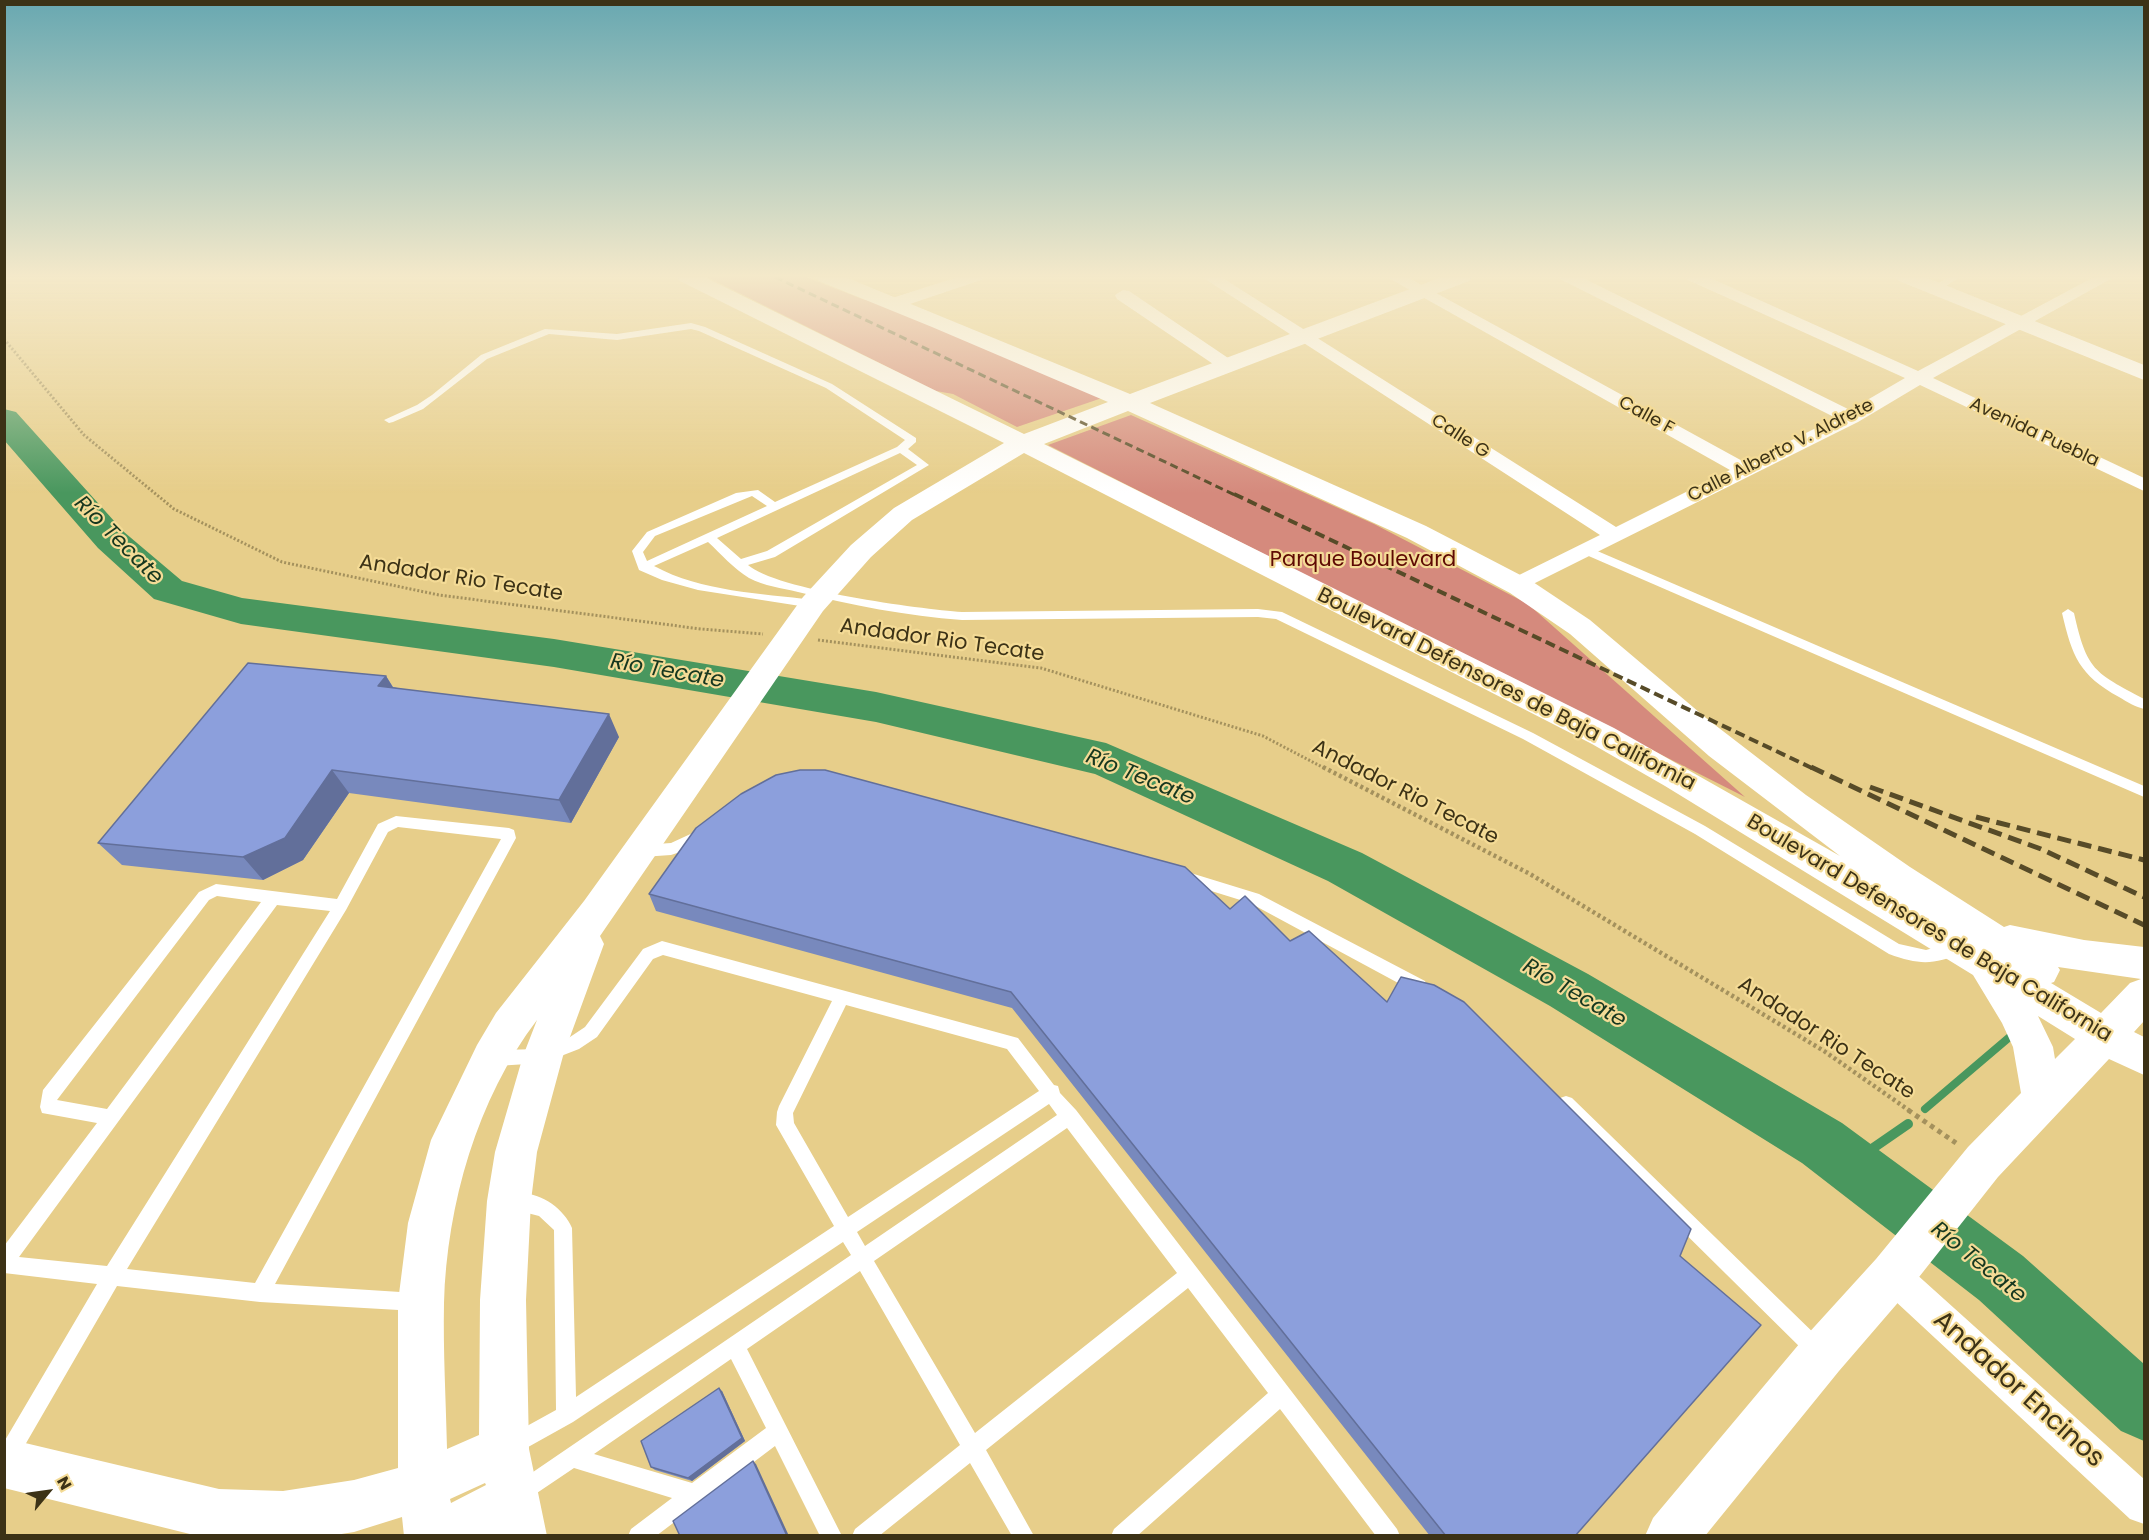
<!DOCTYPE html>
<html>
<head>
<meta charset="utf-8">
<style>
	body { margin:0 }
	#map { position:relative; width:2149px; height:1540px; overflow:hidden; background:#e7ce8a; font-family:Poppins,sans-serif }
	canvas { display:block }
	.frame { position:absolute; inset:0; border:6px solid #3c3216; pointer-events:none }
	.north { position:absolute; left:18px; top:1462px; width:60px; height:60px; -webkit-text-stroke:4px #f4db96; paint-order:stroke; rotate:61deg; font-size:16px; font-weight:700; line-height:24px; text-align:center; color:#3c3216 }
	.north::after { content:''; display:block; margin:auto; width:21px; height:27px; background:#3c3216; clip-path:polygon(50% 0,100% 100%,50% 72%,0 100%) }
</style>
</head>
<body>
<div id="map">
<canvas width="2149" height="1540"></canvas>
<div class="frame"></div>
<div class="north">N</div>
</div>
<script>
const ctx = document.querySelector('canvas').getContext('2d');
ctx.lineJoin = 'round';
function paint(path, color) { ctx.fillStyle = color; ctx.fill(path, 'evenodd'); }
function trace(path, color, width, dash) { ctx.strokeStyle = color; ctx.lineWidth = width; ctx.lineCap = dash ? 'butt' : 'round'; ctx.setLineDash(dash || []); ctx.stroke(path); }
function drawText(font, color, halo, rows, align = 'center') {
  ctx.font = font + ' Poppins,sans-serif'; ctx.lineWidth = 4.5; ctx.setLineDash([]); ctx.textBaseline = 'middle'; ctx.strokeStyle = halo; ctx.fillStyle = color; for (const [text, x, y, turn = 0] of rows) {
    ctx.save(); ctx.translate(x, y); ctx.rotate((+turn || 0) * Math.PI / 180); ctx.textAlign = isNaN(turn) ? turn : align; if (halo) ctx.strokeText(text, 0, 0); ctx.fillText(text, 0, 0); ctx.restore();
  }
}
const green = new Path2D(`
	M707,277H806L862,299L910,309L1102,398L1017,427L953,394L936,391Z
	M1131,415L1374,524L1528,604L1745,797L1048,445Z`);
const streamFar1 = new Path2D(`
	M1925,1109L2012,1035`);
const stream = new Path2D(`
	M1850,1164L1908,1124`);
const river = new Path2D(`
	M4,409L16,412L124,532L182,581L242,598L554,639L876,692L1106,743L1362,853L1588,974L1842,1123L2023,1256L2144,1364V1441L2121,1431L1979,1300L1802,1163L1550,1006L1328,881L1095,774L876,722L554,667L241,624L154,599L98,548L4,440Z`);
const pathFar2 = new Path2D(`
	M4,339L84,435L174,509L282,562L439,595L701,629L763,634
	M818,640L1041,668L1263,736L1326,769`);
const pathFar1 = new Path2D(`
	M1323,767L1530,874L1824,1051L1910,1111`);
const path = new Path2D(`
	M1908,1110L1956,1143`);
const lane = new Path2D(`
	M1949,277H1960L1938,291H1932V287Z
	M691,323L705,327L832,384L916,438V442L908,449L929,465L775,557L748,565C776,590 920,609 962,612L1258,609L1282,612L1533,733L1705,826L1899,944L1926,950L1958,941L1963,943L1966,948L1963,953C1933,965 1919,965 1889,954L1695,834L1523,739L1276,619L1258,617L962,620C907,616 851,605 798,592C782,588 764,586 749,578C734,569 721,554 708,542L654,566C702,592 760,593 813,600L819,604L813,608L698,590L662,580L639,570L632,551L647,532L736,493L758,490L775,502L897,447L905,440L826,388L699,331L691,329L617,340L549,334L487,359L423,409L393,422L389,423L384,420L417,405L432,395L481,355L545,329L617,334ZM900,453L917,465L767,551L741,559L717,538ZM752,496L767,506L647,561L643,552L655,536Z
	M1588,547L2144,786V797L1584,554V548Z
	M2068,609L2074,613C2087,671 2094,672 2144,699V709C2136,707 2127,702 2119,697C2079,675 2072,656 2062,613Z
	M396,816L509,828L514,830L516,838L275,1284L416,1293L423,1295L425,1302L423,1309L416,1311L260,1302L117,1286L14,1464L4,1466V1442L97,1284L4,1273V1246L97,1123L42,1113L40,1107L43,1090L199,892L216,884L337,899L378,824ZM398,827L501,839L255,1283L127,1269L346,910L388,832ZM217,896L261,902L107,1109L57,1100L209,900ZM277,905L330,911L107,1266L19,1257Z
	M697,831L702,833L704,837L702,841L689,849L671,855L642,857L637,855L635,851L637,847L642,845L671,843Z
	M1181,870L1259,894L1425,981L1427,986L1425,991L1419,993L1413,991L1250,903L1176,880L1174,876L1176,872Z
	M662,941L1018,1038L1054,1085L1058,1086L1060,1093L1076,1110L1397,1529L1400,1536H1376L1280,1409L1137,1536H1111L1114,1529L1268,1393L1188,1288L986,1450L1034,1536H1012L970,1463L879,1536H852L855,1529L960,1445L860,1271L747,1349L842,1536H820L775,1446L656,1536H628L631,1529L672,1498L574,1468L528,1499L521,1502L514,1499L511,1492L514,1485L851,1255L843,1242L573,1422L521,1451L514,1454L507,1451L504,1444L507,1437L556,1410L554,1230L539,1216L508,1208L505,1202L508,1196C532,1186 563,1206 572,1228L576,1397L834,1226L776,1125L777,1112L779,1106L832,1001L663,955L653,959L597,1037L579,1049L543,1063L496,1066L490,1063L488,1058L490,1053L496,1050L543,1049L567,1039L585,1027L643,949ZM846,1005L1007,1049L1039,1091L848,1217L794,1123L793,1113ZM1049,1104L1057,1115L865,1246L857,1232ZM1067,1128L1177,1273L975,1433L874,1261ZM731,1359L766,1428L692,1483L594,1454Z
	M1566,1096L1572,1098L1823,1342L1826,1349L1823,1356L1816,1359L1809,1356L1560,1110L1558,1104L1560,1098Z`);
const street = new Path2D(`
	M958,277H983L981,280L901,307L895,308L887,303L889,299Z
	M1202,277H1221L1616,527L1730,470L1387,277H1407L1746,463L1836,418L1562,280L1560,277H1581L1850,410L1905,378L1688,280L1686,277H1708L1918,371L2094,277H2114L1933,378L2144,478V491L1920,385L1858,422L1517,592L1509,590L1506,585L1509,580L1600,535Z
	M1123,290L1129,291L1234,362L1237,366L1234,370H1222L1117,299L1115,295Z
	M1892,1257L1904,1263L2144,1479V1524L2130,1519L1880,1287L1874,1275L1880,1263Z`);
const secondary = new Path2D(`
	M677,277H704L1024,434L1108,402L932,327L819,281L816,277H845L1130,394L1442,277H1472L1469,281L1150,403L1426,526L1530,580L1590,620L1706,718L1806,795L1910,867L2004,927L2010,925L2084,940L2144,947V1021L2134,1032L2144,1037V1075L2109,1059L1998,1177L1908,1291L1839,1371L1705,1536H1645L1653,1518L1805,1337L1876,1259L1968,1147L2021,1093L2013,1047L2002,1023L1973,975L1665,786L1592,744L1024,453L912,520L871,557L823,611L600,936L604,944L563,1056L537,1152L531,1201L526,1300L529,1449L547,1536H404L402,1517L354,1532L329,1536H198L4,1488V1438L219,1489L283,1491L354,1480L398,1468V1302L408,1223L431,1140L477,1045L496,1013L584,901L803,597L851,545L894,508L1004,443L680,281ZM1128,411L1407,538L1510,593L1570,634L1709,756L1840,856L1614,728L1044,444ZM2058,967L2141,979L2130,983L2101,1013L2051,983L2054,982L2060,970ZM2038,1016L2075,1039L2055,1059L2053,1047ZM537,1020L523,1056L495,1152L487,1201L480,1300L479,1435L447,1449C446,1401 443,1351 444,1303C447,1204 477,1099 537,1020ZM485,1483L486,1485L451,1503L450,1499Z
	M1896,277H1925L2144,365V380L1899,281Z`);
const railFar2 = new Path2D(`
	M775,277L1237,496`);
const railFar1 = new Path2D(`
	M1234,494L1814,769`);
const rail = new Path2D(`
	M1811,767L2144,925
	M1870,787L2041,849L2144,897
	M1976,817L2144,860`);
const wall = new Path2D(`
	M386,676L393,687L619,737L571,823L349,793L303,860L263,880L122,865L98,843Z
	M649,894L1230,909L1290,941L1387,1002L1680,1256L1575,1536H1430L1012,1008L656,911Z
	M722,1391L745,1441L692,1481L655,1470L651,1467Z`);
const shadedWall = new Path2D(`
	M386,676L400,699L378,686Z
	M609,714L619,737L571,823L559,800Z
	M332,770L349,793L303,860L263,880L243,857Z
	M719,1388L722,1391L745,1441L692,1481L688,1478Z
	M753,1461L756,1464L789,1536H787Z`);
const building = new Path2D(`
	M248,663L386,676L378,686L609,714L559,800L332,770L285,838L243,857L98,843Z
	M800,770H825L1185,867L1230,909L1245,896L1290,941L1309,931L1387,1002L1401,977L1434,985L1464,1002L1691,1229L1680,1256L1761,1325L1575,1536H1446L1011,992L649,894L696,828L741,794L776,775Z
	M719,1388L742,1438L688,1478L651,1467L641,1441Z
	M753,1461L787,1536H680L673,1521Z`);
const farStreetnames = [
	["Calle F",1646,416,29],
	["Avenida Puebla",2034,433,25],
	["Calle G",1460,437,33],
	["Calle Alberto V. Aldrete",1781,451,-27]
];
const parkNames = [
	["Parque Boulevard",1363,561]
];
const streetNames = [
	["Andador Rio Tecate",461,579,9],
	["Andador Rio Tecate",942,641,8],
	["Boulevard Defensores de Baja California",1506,690,27],
	["Andador Rio Tecate",1405,793,27],
	["Boulevard Defensores de Baja California",1929,929,31],
	["Andador Rio Tecate",1826,1039,33]
];
const waterNames = [
	["Río Tecate",118,541,45],
	["Río Tecate",667,672,10],
	["Río Tecate",1140,778,22],
	["Río Tecate",1574,994,30],
	["Río Tecate",1978,1263,39]
];
const nearStreetnames = [
	["Andador Encinos",2018,1390,42]
];
paint(green, '#d58a7d');
trace(streamFar1, '#49975e', 8);
trace(stream, '#49975e', 10);
paint(river, '#49975e');
trace(pathFar2, '#a4915d', 3, [2, 2]);
trace(pathFar1, '#a4915d', 4.5, [3, 3]);
trace(path, '#a4915d', 5, [4.5, 4.5]);
paint(lane, '#fff');
paint(street, '#fff');
paint(secondary, '#fff');
trace(railFar2, '#574b28', 3, [8, 4.5]);
trace(railFar1, '#574b28', 4, [10, 5]);
trace(rail, '#574b28', 5, [14, 7]);
paint(wall, '#7889bd');
paint(shadedWall, '#626f9a');
paint(building, '#8c9fdc');
trace(building, '#626f9a', 1.5);
const sky = ctx.createLinearGradient(0, 0, 0, 493);
sky.addColorStop(0, '#68a8b1');
sky.addColorStop(0.56, '#f4e9ca');
sky.addColorStop(1, '#f4e9ca00');
ctx.fillStyle = sky;
ctx.fillRect(0, 0, 2149, 493);
drawText('18px', '#3c3216', '#f4db96', farStreetnames);
drawText('21px', '#5e0a03', '#f4db96', parkNames);
drawText('21px', '#3c3216', '#f4db96', streetNames);
drawText('italic 22px', '#16371f', '#f4db96', waterNames);
drawText('26px', '#3c3216', '#f4db96', nearStreetnames);
</script>
</body>
</html>
